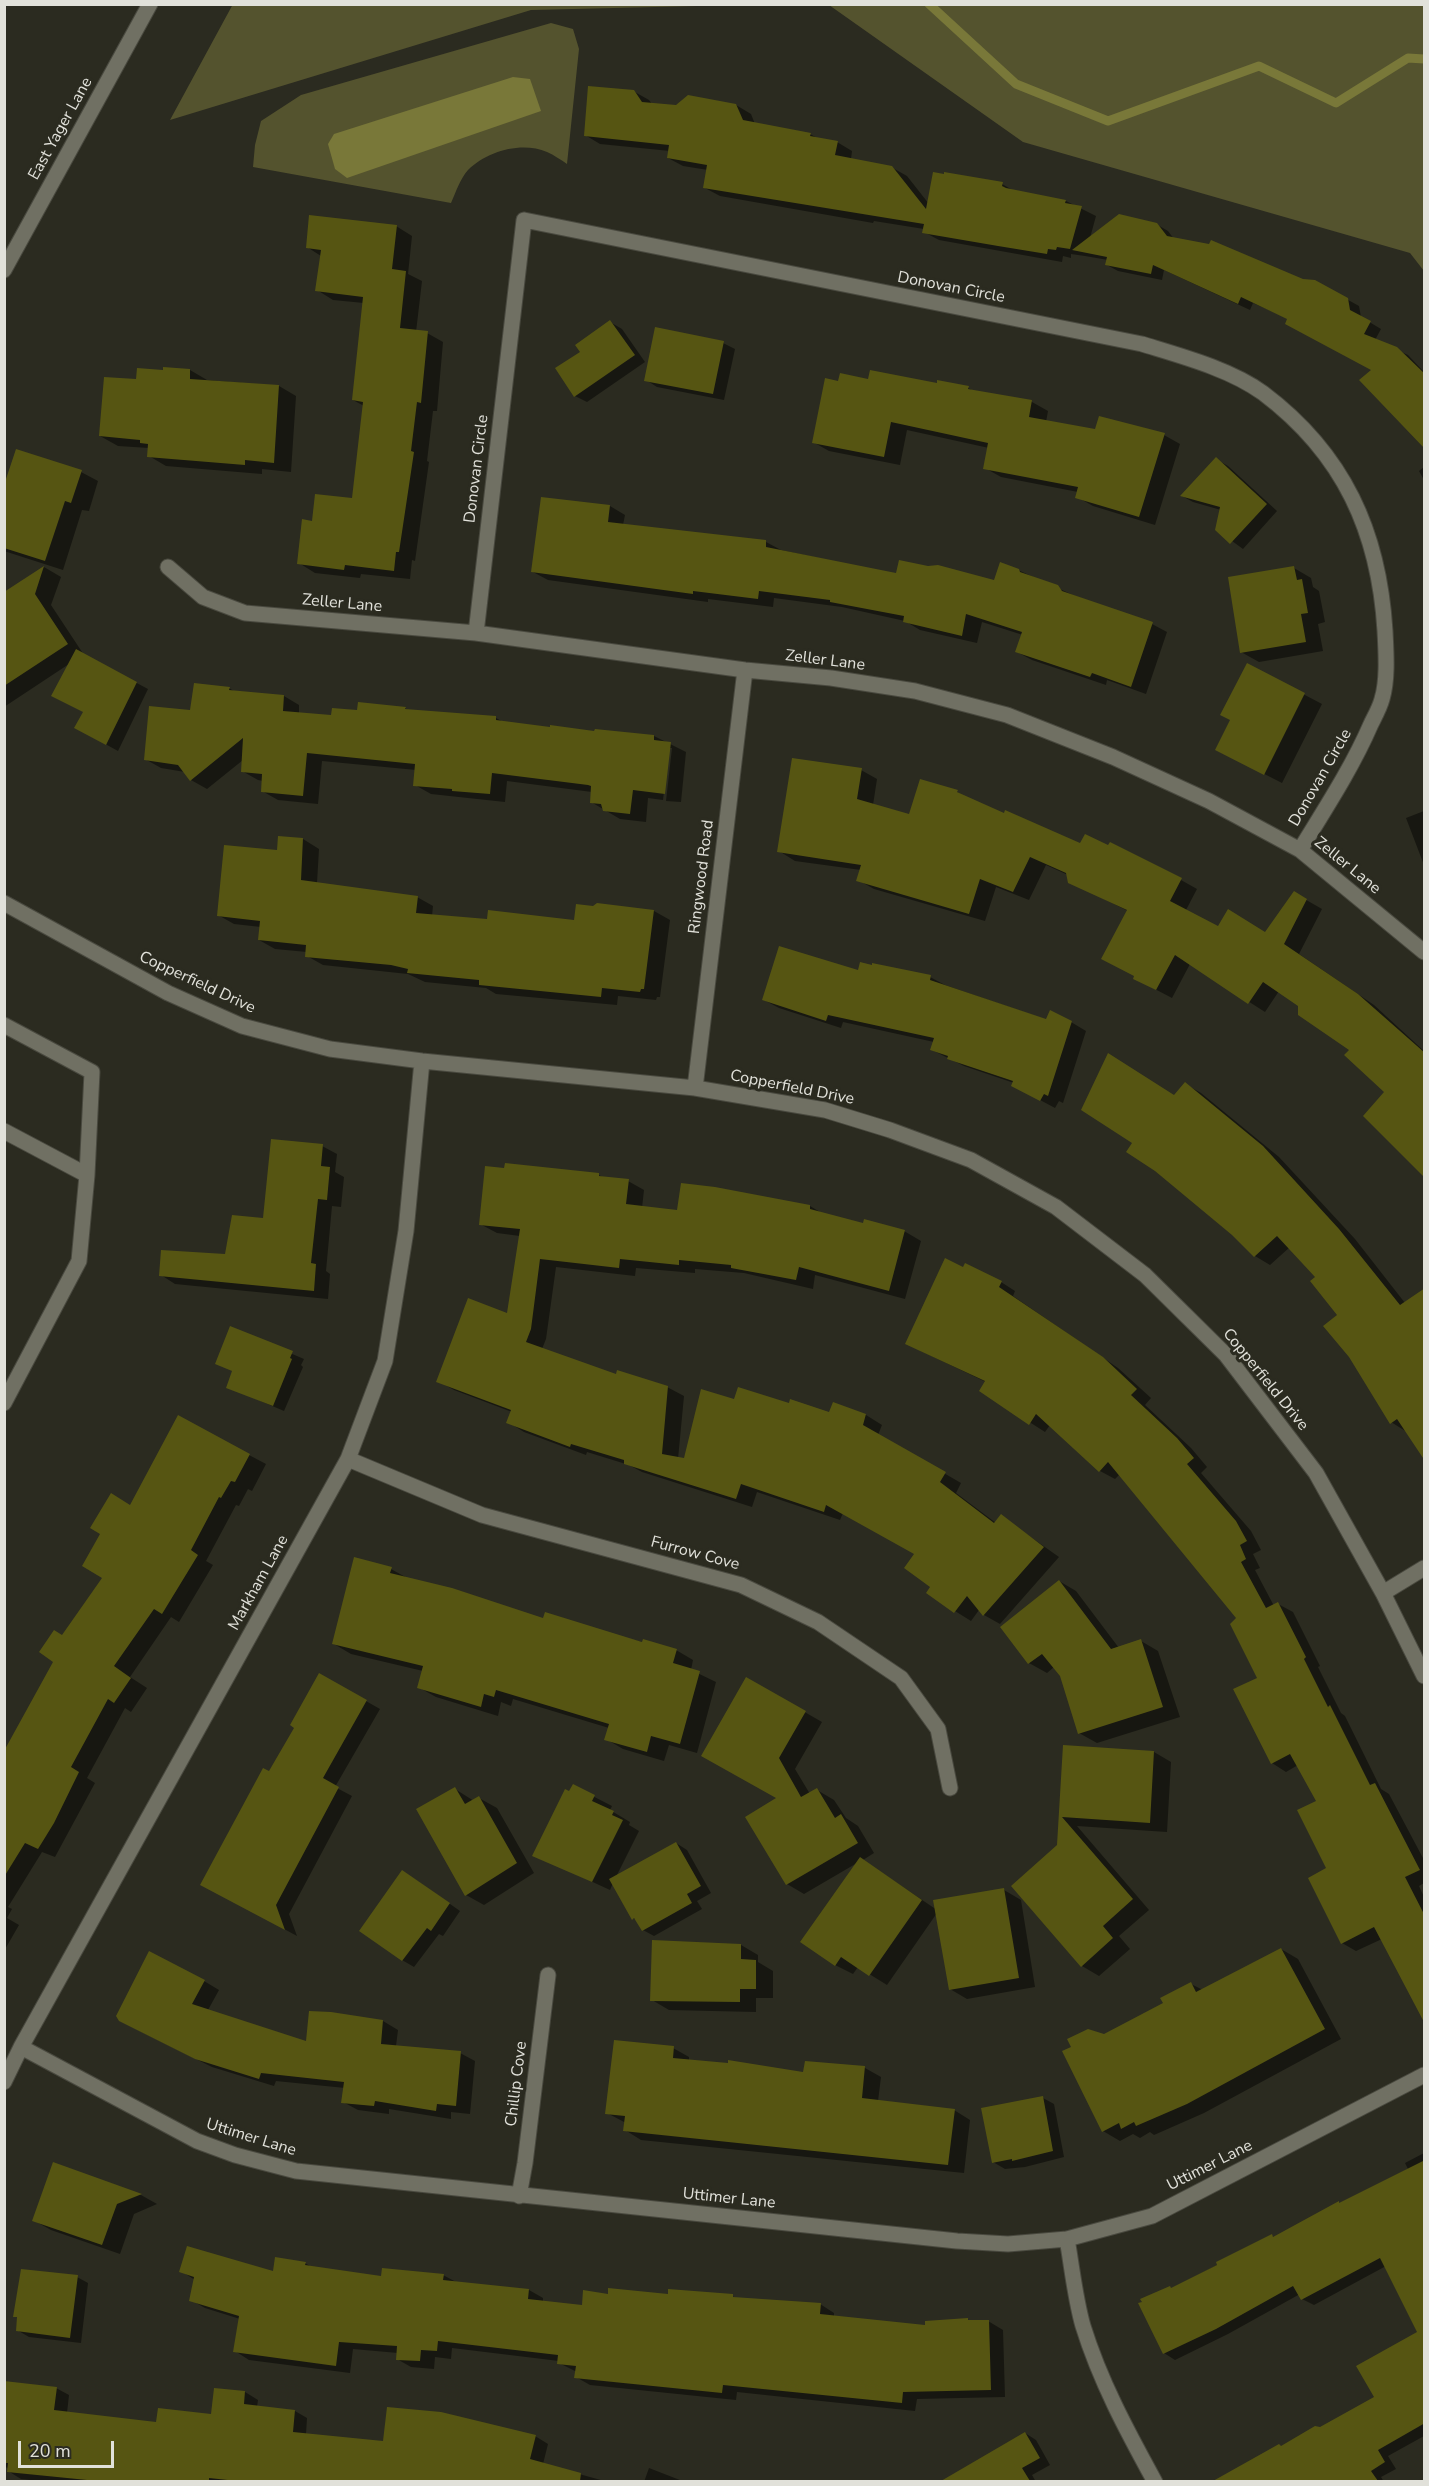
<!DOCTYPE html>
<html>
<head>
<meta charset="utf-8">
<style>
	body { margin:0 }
	#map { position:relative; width:1429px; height:2486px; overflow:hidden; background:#2b2b20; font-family:"Nunito Sans",sans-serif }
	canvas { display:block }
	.frame { position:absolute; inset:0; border:6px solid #e1e1da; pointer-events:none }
	.scale { position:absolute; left:18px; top:2441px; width:96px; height:27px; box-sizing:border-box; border:3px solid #e1e1da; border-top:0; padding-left:8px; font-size:18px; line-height:21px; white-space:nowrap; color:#e1e1da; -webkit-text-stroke:4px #2b2b20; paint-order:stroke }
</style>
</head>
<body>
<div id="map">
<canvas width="1429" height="2486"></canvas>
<div class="frame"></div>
<div class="scale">20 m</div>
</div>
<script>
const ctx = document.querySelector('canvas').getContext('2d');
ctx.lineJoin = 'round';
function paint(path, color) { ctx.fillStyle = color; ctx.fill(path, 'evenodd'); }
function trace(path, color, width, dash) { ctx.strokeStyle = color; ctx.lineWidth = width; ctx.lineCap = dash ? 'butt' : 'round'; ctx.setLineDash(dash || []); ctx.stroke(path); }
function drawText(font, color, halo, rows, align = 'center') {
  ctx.font = font + ' "Nunito Sans",sans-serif'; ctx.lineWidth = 6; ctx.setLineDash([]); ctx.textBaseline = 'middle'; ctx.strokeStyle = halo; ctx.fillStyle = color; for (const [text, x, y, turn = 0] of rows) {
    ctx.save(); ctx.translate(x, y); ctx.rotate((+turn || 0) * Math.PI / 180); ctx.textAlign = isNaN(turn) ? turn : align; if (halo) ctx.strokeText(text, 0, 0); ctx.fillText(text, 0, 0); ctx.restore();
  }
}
const green = new Path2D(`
	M233,4H739V5L531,10L170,120Z
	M829,5H1424V271L1410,253L1023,142Z
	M551,23L573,29L579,49L567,164C561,160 554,155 547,152C522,141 487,151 468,170C460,179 456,192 451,203L253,167L255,145L261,121L301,95Z`);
const water = new Path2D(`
	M513,77L530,79L541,111L347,178L335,169L328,144L334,134Z`);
const shadow = new Path2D(`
	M633,91L649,100L652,104L676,107L736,105L751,114L755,124L810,134L819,139L837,142L852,151L851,159L891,167L907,176L929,204L1002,184L1016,192L1066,201L1096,216L1090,238L1156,224L1168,231L1174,239L1303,280L1314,281L1359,306L1361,317L1381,329L1375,340L1408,355L1424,372V436L1373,370L1289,319L1253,303L1250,310L1164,270L1162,280L1118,271L1107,265L1108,260L1085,256L1071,254V258L1063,256L1062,262L939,240L924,232V229L874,221L873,223L720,196L705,188L708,170L683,166L668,158L670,151L600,144L585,135Z
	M396,226L412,236L408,274L422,281L416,332L427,333L443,342L437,411H433L427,461L429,462L415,561L412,560L410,579L361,574L360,578L315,573L299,563L313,522L353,500L364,406L353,400L364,303L333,300L317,290L321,256L307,247Z
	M610,322L622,329L645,362L587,402L575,396L582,352Z
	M723,343L735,349L724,400L657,387L646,380Z
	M190,370L207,380L279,386L296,396L291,472L262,469V474L166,466L149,456V448L118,446L100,436L137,381L164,372Z
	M869,380L968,388L975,392L1032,402L1048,411L1046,422L1096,431L1164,435L1180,444L1155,525L1093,506L1077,497L1078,492L1001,477L985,468L989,448L907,430L900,465L829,451L813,442L840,383Z
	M1216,459L1228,466L1277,511L1243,549L1217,530L1221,510L1193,502L1182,496Z
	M1424,467V480L1419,471Z
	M81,472L98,481L89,511L82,510L63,570L4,551V489Z
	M610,506L625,515L623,525L766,542L781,550L897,575L995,582L1018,570L1073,595L1152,624L1167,632L1146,694L1107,680L1106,685L1032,660L1017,652L1023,635L982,622L977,643L920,630L905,621L842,607L774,598L773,607L708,599V602L548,580L533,572Z
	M44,567L61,577L51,605L84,655L148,689L118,751L87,734L84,712L69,664L4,707V593Z
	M1294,568L1311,578L1313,587L1319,591L1325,622L1318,624L1323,651L1259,662L1241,652Z
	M1248,665L1322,704L1282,783L1235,759L1232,720Z
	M229,688L235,692L284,696L299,705V714L332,717L359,712L405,708L409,711L496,718L505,723L596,733L654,736L686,752L681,802L666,801L672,748H669L663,800L648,798L646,822L620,819L591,802L592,792L507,781L505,802L431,794L415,785L416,770L322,761L318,804L278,800L262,791L263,781L258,780L242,771L243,760L207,789L191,780L185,772L161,768L145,759L192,712Z
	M861,770L877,779L873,805L910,815L957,792L973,801L1081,845L1181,880L1197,889L1186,910L1218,928L1266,933L1294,893L1322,909L1299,954L1374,1005L1424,1051V1176L1386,1092L1351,1050L1299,1005L1279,991L1265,1012L1190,964L1172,998L1151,987L1128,911L1070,882L1068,875L1046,865L1029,900L996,887L985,921L874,889L858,880L861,870L795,861L779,851Z
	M1424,811V865L1406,818Z
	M279,838L303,839L319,849L317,883L417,897L433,906L432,916L488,921L575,922L654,911L670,920L660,997H657L656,1000L618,996L617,1005L496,994L486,988L425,982L408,974L323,965L307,956V952L275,949L259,940L261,927L234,924L218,915L278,852Z
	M860,972L930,977L945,985L1047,1020L1071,1022L1086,1031L1063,1103L1059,1101L1055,1108L1027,1093L1014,1083L964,1066L932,1050L934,1042L843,1022L841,1028L779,1008L764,1000Z
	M1185,1084L1201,1093L1279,1157L1355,1239L1405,1303L1407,1432L1391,1422L1350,1356L1339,1315L1317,1277L1290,1247L1270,1265L1255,1256L1175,1097Z
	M322,1146L337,1154L335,1172L344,1177L341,1207L332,1206L326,1271L330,1274L328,1299L175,1284L161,1275L226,1256L264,1220Z
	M599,1175L604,1178L628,1181L644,1190L642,1208L678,1211L810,1206L825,1215L864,1225L904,1231L921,1241L905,1299L815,1275L813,1289L744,1273L695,1269V1273L636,1268L635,1276L556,1267L546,1339L542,1349L617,1376L667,1387L684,1396L678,1459L685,1460L735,1401L790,1405L830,1414L834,1404L866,1415L882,1425L878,1435L961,1483L956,1493L996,1523L1001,1516L1059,1557L1000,1624L984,1615L979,1610L971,1621L955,1611L932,1586L916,1554L843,1513L840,1520L757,1492L752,1507L642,1472L629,1465L587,1452L586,1455L524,1432L508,1422L512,1412L454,1390L438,1381L508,1315L520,1236L497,1233L480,1224Z
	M1001,1282L1015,1291L1013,1296L1118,1368L1151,1398L1145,1405L1191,1448L1207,1467L1201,1473L1251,1531L1261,1550L1253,1554L1260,1568L1255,1570L1274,1606L1278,1604L1293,1612L1320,1666L1318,1667L1341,1713L1345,1716L1381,1789L1389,1794L1424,1860V1883L1419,1886L1424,1897V2007L1382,1939L1356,1951L1342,1943L1318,1801L1298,1765L1286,1772L1272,1763L1259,1678L1238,1619L1120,1474L1115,1479L1100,1471L1050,1425L1045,1432L981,1391L986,1382L921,1351Z
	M231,1328L304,1359L301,1365L303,1367L284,1411L228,1387L234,1372L217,1363Z
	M249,1455L266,1464L252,1491L248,1489L239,1506L236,1505L206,1561L213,1565L179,1622L171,1617L130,1677L147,1688L131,1712L125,1708L87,1778L95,1783L55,1857L42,1852L8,1907L12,1909L7,1918L19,1925L4,1951V1754L55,1661L63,1637L104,1577L131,1506Z
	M391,1569L409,1579L544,1619L676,1650L693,1660L691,1670L716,1682L697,1753L669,1745L664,1761L623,1749L606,1739L609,1728L513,1699L511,1706L501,1702L498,1716L436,1697L418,1687L423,1671L351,1654L334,1644Z
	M1059,1581L1076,1591L1119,1648L1141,1641L1158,1651L1180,1717L1097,1743L1079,1733L1061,1675L1054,1667L1047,1673L1029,1663Z
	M320,1675L380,1709L335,1787L352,1796L289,1914L297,1936L216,1892L270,1772L296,1727Z
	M747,1679L822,1722L795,1769L810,1794L817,1790L834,1800L846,1818L858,1826L874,1853L863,1860L937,1910L1004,1890L1021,1900L1035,1987L967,1999L950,1989L937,1913L887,1985L858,1967L853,1974L835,1965L857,1863L804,1894L787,1884L779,1799Z
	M1065,1747L1154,1752L1171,1762L1167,1832L1077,1826L1149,1910L1119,1936L1130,1949L1099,1976L1082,1966L1059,1846Z
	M573,1786L612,1806L610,1810L630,1822L629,1825L639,1831L616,1877L676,1843L687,1850L711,1893L697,1901L702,1909L654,1936L643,1930L638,1921L633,1918L613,1883L610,1890L534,1855Z
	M455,1789L474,1801L479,1798L497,1808L534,1873L484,1905L466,1895Z
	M413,1878L460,1911L443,1936L439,1934L414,1967L402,1960Z
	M653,1942L741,1945L758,1955V1962L773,1971V1998H756V2012L669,2010L652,2000Z
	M1281,1949L1298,1959L1341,2039L1204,2113L1154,2135L1150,2132L1140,2138L1133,2134L1120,2141L1103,2131L1105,2036L1165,2003L1191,1984L1203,1990Z
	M204,1981L219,1990L208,2010L307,2043L383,2021L398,2030L396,2046L460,2053L475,2061L470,2114L451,2112V2119L389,2109V2114L358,2110L343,2102L345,2088L276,2081L274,2086L212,2067L136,2029Z
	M673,2048L689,2057V2061L805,2073L865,2068L881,2077L878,2101L954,2110L970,2120L964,2173L641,2140L625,2130L626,2123L607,2113Z
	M1043,2098L1054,2104L1064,2157L1025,2167L1005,2169L993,2162Z
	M1424,2153V2305L1386,2266L1314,2305L1302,2299L1300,2294L1228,2334L1175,2360L1164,2353L1172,2289L1272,2236L1275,2238L1408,2169L1405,2163Z
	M54,2164L141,2195L157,2204L134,2214L120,2254L51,2230L33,2220Z
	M305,2263L313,2268L382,2278L443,2275L456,2282L529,2290L543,2298V2302L583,2306L610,2296H732L738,2299L820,2304L834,2313V2317L927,2327L967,2319L972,2322L988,2321L1003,2330L1005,2397L917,2399L915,2411L737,2392L736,2400L590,2385L576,2377L577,2372L559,2363V2361L452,2348L451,2359L435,2357L434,2369L411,2367L397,2359L398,2353L353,2349L350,2373L249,2360L235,2351L240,2319L205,2308L191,2300L195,2280L181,2271L274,2273Z
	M77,2277L88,2283L81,2343L29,2337L17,2330L19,2318L14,2316Z
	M1424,2352V2436L1388,2456L1396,2469L1381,2477L1384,2482H1236L1376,2397Z
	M4,2383L56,2388L69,2395L67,2413L158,2423L213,2416L216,2390L245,2392L258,2400L257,2407L295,2411L307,2418L306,2434L384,2443L535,2436L548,2444L543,2464L608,2482H48L21,2479L8,2471L9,2468L4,2467Z
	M1025,2433L1036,2440L1050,2465L1032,2475L1036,2482H974L966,2468Z
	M649,2468L685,2482H644Z`);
const stream = new Path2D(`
	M929,4L1016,84L1108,121L1259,66L1336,103L1408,58L1424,59`);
const building = new Path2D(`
	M588,86L634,90L642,102L676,105L688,95L736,104L743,120L811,133L810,136L838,141L835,155L892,166L926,209L933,172L944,174V172L1003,182L1002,186L1006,188L1066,200L1065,203L1082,206L1070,249L1057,247L1056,250L1048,249L1047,254L998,246L922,233L924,224L703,188L707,165L667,158L669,145L584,136Z
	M1119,214L1157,223L1167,236L1209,244L1211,240L1303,279L1315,280L1348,298L1350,310L1371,321L1364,334L1397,347L1425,374V449L1359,380L1371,370L1285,324L1287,319L1241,297L1238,304L1153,265L1151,274L1105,265L1107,257L1072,250Z
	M309,215L397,225L392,269L406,271L400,328L428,331L421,403L417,402L411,451L414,452L399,552H396L394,571L345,565L344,570L297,564L302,519L312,521L315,494L352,498L363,402L352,400L363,297L315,291L321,250L306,248Z
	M610,320L635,355L574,397L555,368L580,352L575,345Z
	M655,327L724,341L713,394L644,381Z
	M163,367L190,369V379L279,385L274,463L245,460V465L147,457L148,444L140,443V440L99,436L104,377L136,379L137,368L163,370Z
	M870,370L937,383V380L969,386L968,389L1032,400L1029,417L1095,429L1099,416L1165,433L1139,517L1075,498L1078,487L983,469L988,443L891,422L884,457L812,443L825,378L838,381L840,373L868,379Z
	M16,449L82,470L71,503L65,501L45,561L4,548V485Z
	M1216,457L1267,504L1230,544L1215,530L1220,507L1180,496Z
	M541,497L610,505L608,522L766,540V547L896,573L899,560L928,566L938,565L994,580L1000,562L1019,569L1020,572L1058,585L1062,591L1153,622L1131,687L1092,673L1090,677L1015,652L1022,632L966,614L962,636L903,622L904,616L830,602V600L759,591L758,599L693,591V594L531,572Z
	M44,566L35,594L68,644L4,686V592Z
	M1294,566L1297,580L1302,579L1308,613L1301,614L1306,642L1240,653L1228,577Z
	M76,649L137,682L106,745L74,728L83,712L51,696Z
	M1247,663L1305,693L1264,775L1215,750L1230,720L1220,715Z
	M194,683L230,687L229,690L284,695L283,711L331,715L332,708L357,710L358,702L406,707L405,709L496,716V720L550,727V725L594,731L595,729L654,735V740L671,742L665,794L633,790L630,814L603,811L601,804L590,803L591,786L588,785L492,773L490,794L452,791V789L413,786L415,764L307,753L303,796L261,792L262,774L241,772L243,738L190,781L178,765L144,760L149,706L190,710Z
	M792,758L862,768L857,799L909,814L920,779L958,790L957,792L1004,813L1005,810L1080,843L1085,834L1108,845L1110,842L1182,878L1170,901L1218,926L1228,909L1265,932L1294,891L1307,899L1284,944L1358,994L1425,1053V1178L1363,1116L1384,1092L1344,1055L1349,1050L1298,1015V1006L1263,982L1248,1004L1175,955L1156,990L1133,979L1134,976L1101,959L1127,910L1068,883L1066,873L1030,857L1013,892L980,879L969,914L856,881L861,865L777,852Z
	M278,836L303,838L301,880L418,896L416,913L487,919L488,910L574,920L576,904L593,906L597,903L654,910L644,989H641L640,992L602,988L601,997L479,985V980L407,973L408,969L391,965L305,957L306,945L258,940L260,921L217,916L224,845L277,850Z
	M779,946L858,970L860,962L872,965V963L931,975L930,980L1046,1019L1050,1010L1072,1021L1048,1096L1044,1094L1040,1101L1011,1086L1013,1081L947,1059L948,1056L930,1050L934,1038L828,1015L826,1021L762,1000Z
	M1108,1053L1174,1095L1185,1082L1263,1146L1339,1229L1400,1305L1425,1288V1461L1397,1419L1390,1424L1349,1357L1323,1326L1337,1315L1310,1281L1315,1277L1277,1236L1254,1257L1232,1235L1155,1171L1126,1152L1132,1143L1081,1110Z
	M271,1139L323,1144L321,1166L330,1167L327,1200L318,1199L311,1263L316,1264L314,1291L159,1276L161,1250L225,1254L232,1215L263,1218Z
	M505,1163L599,1173V1176L629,1179L626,1204L677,1210L681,1183L715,1187L810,1205V1209L863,1223L864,1219L905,1230L889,1291L799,1267L796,1280L731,1268V1265L679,1260V1265L620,1259L619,1268L540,1259L531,1329L526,1342L616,1374L617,1370L668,1386L662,1454L684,1458L701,1389L734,1399L738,1387L789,1403L790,1399L829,1412L833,1402L866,1414L863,1425L946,1472L940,1482L994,1523L1001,1514L1044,1547L983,1616L967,1596L954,1613L926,1593L930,1587L904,1568L914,1554L826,1505L824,1512L741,1484L736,1499L624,1464V1460L571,1444L570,1447L506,1423L511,1410L436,1382L468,1298L507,1313L520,1229L479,1225L485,1166L504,1168Z
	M945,1258L963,1267L965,1263L1002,1281L999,1287L1103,1357L1137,1389L1131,1395L1177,1438L1194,1458L1187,1464L1236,1521L1247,1541L1240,1545L1246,1559L1241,1562L1266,1608L1278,1602L1306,1657L1304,1659L1328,1707L1330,1705L1370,1785L1375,1783L1420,1870L1405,1877L1425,1916V2024L1374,1927L1341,1944L1308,1878L1326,1868L1297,1810L1316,1801L1290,1754L1271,1764L1233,1689L1257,1678L1230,1624L1236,1618L1108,1462L1099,1472L1036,1414L1029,1425L979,1391L985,1381L905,1344Z
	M230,1326L293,1351L290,1358L292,1359L273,1406L226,1388L232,1371L215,1364Z
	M178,1415L250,1454L235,1482L231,1481L221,1498L219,1497L191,1550L198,1555L162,1614L154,1609L114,1666L131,1678L114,1703L108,1699L71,1767L79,1772L54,1823L38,1849L25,1843L4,1877V1751L53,1662L39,1652L54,1630L62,1635L102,1578L82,1566L100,1534L90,1528L111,1493L130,1505Z
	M354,1557L392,1567L390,1573L452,1588L543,1618L545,1612L642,1642L643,1639L677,1649L673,1663L700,1671L680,1744L651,1736L647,1752L604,1740L609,1724L496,1690L494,1697L484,1694L481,1707L417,1688L423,1666L332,1644Z
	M1059,1580L1111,1649L1141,1639L1163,1707L1078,1734L1060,1676L1042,1654L1028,1664L1000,1627Z
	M319,1673L367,1700L323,1778L339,1787L276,1905L285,1930L200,1885L263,1768L269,1771L294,1728L290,1725Z
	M746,1677L806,1711L779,1758L801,1797L817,1788L835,1818L841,1814L858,1843L786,1885L745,1817L776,1798L701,1756Z
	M1063,1745L1154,1751L1150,1823L1062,1817L1133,1899L1103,1926L1113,1938L1081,1967L1011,1886L1057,1845Z
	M573,1784L595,1795L592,1801L614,1811L612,1815L623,1820L592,1882L532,1856L565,1789L569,1791Z
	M455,1787L465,1804L479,1796L517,1863L465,1896L416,1809Z
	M676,1842L701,1886L687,1894L692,1903L642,1931L634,1918L632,1920L609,1879Z
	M860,1857L922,1900L869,1976L841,1957L835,1966L800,1942Z
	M402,1870L450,1903L431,1931L427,1928L402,1961L359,1931Z
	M1004,1888L1019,1978L949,1990L933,1900Z
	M652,1940L741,1944V1959L756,1960V1989H740V2002L650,2001Z
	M1281,1948L1325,2029L1187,2104L1136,2126L1134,2122L1121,2129L1119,2123L1102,2132L1062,2051L1071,2047L1067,2039L1088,2029L1104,2034L1163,2003L1160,1998L1191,1982L1196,1992Z
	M149,1951L205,1980L192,2004L306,2041L309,2011L331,2012L383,2020L381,2044L461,2051L456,2106L437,2104L436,2111L375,2101L374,2106L341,2103L344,2082L261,2073L259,2079L195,2059L119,2021L116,2016Z
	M614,2040L674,2046L673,2058L728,2063V2060L803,2072L805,2061L865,2066L862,2098L955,2109L948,2165L623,2131L625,2116L605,2114Z
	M1043,2096L1053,2151L1012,2161V2159L992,2163L981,2108Z
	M1425,2160V2423L1378,2450L1385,2462L1371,2471L1378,2481H1213L1279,2444L1281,2446L1315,2426L1320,2427L1374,2397L1356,2366L1417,2332L1380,2258L1301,2300L1293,2286L1216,2329L1163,2354L1138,2303L1142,2302L1140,2299L1170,2286L1171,2288L1217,2265L1216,2262L1272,2234L1273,2237L1339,2201V2203Z
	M53,2162L142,2194L117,2204L102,2245L32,2221Z
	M187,2246L273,2271L275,2257L306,2262L305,2265L381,2276L382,2268L444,2274L443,2280L529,2289L528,2299L582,2305L583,2290L608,2294V2288L668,2294V2289L733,2294V2297L821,2303L820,2314L925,2325V2321L968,2318V2320H989L991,2390L903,2392L902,2403L723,2385L722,2393L574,2378L576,2366L557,2364L558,2355L438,2341L437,2351L421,2350L420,2361L396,2360L397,2346L339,2342L336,2366L233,2352L239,2316L189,2301L194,2277L179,2272Z
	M21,2269L78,2275L70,2338L16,2331L17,2317H13Z
	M4,2381L57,2387L54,2410L156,2422L158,2408L211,2414L214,2388L245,2391L244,2404L295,2410L293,2432L383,2441L387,2407L441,2412L536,2435L530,2459L581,2473L580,2481H237L209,2478V2481H97L7,2472L8,2463H4Z
	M1025,2432L1040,2458L1022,2468L1030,2481H941Z`);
const minor = new Path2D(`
	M4,270L150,4
	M168,567L203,597L245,613L476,633L745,670L831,678L915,691L1007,715L1113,757L1209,801L1300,850L1424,952
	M476,633L524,220L1142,344C1181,356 1230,369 1263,393C1344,454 1379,532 1385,631C1386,652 1388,679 1382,699C1380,707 1375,716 1371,724C1352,768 1325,809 1300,850
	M4,903L168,993L242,1026L330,1049L422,1061L695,1088L825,1110L890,1130L971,1160L1056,1207L1145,1275L1226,1355L1316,1473L1383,1593L1424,1676
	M4,1025L92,1072L87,1175L4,1131
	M695,1088L745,670
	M4,1403L79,1261L87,1175
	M348,1459L482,1515L741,1585L818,1622L901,1678L938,1729L950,1788
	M1383,1593L1424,1568
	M21,2047L197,2141L235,2155L296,2171L957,2241L1008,2244L1067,2239L1152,2216L1424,2075
	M4,2082L21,2047L348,1459L385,1361L406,1231L422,1061
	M519,2196L525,2163L548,1975
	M1067,2239C1072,2267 1075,2298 1083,2326C1100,2381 1127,2431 1155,2482`);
const streetNames = [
	["East Yager Lane",61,129,-61],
	["Donovan Circle",951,288,11],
	["Donovan Circle",477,469,-83],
	["Zeller Lane",342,604,5],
	["Zeller Lane",825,661,7],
	["Donovan Circle",1321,778,-60],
	["Zeller Lane",1347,866,39],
	["Ringwood Road",702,877,-83],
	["Copperfield Drive",197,983,25],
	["Copperfield Drive",792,1088,11],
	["Copperfield Drive",1265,1380,51],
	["Furrow Cove",695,1554,15],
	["Markham Lane",259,1583,-61],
	["Chillip Cove",517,2084,-83],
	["Uttimer Lane",251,2138,17],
	["Uttimer Lane",1210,2166,-27],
	["Uttimer Lane",729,2199,6]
];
paint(green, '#54532e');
paint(water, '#797839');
paint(shadow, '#0007');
trace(stream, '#797839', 9);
paint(building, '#565512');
trace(minor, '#49493f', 17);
trace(minor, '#707063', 15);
drawText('16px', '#e1e1da', '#2b2b20', streetNames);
</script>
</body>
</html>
